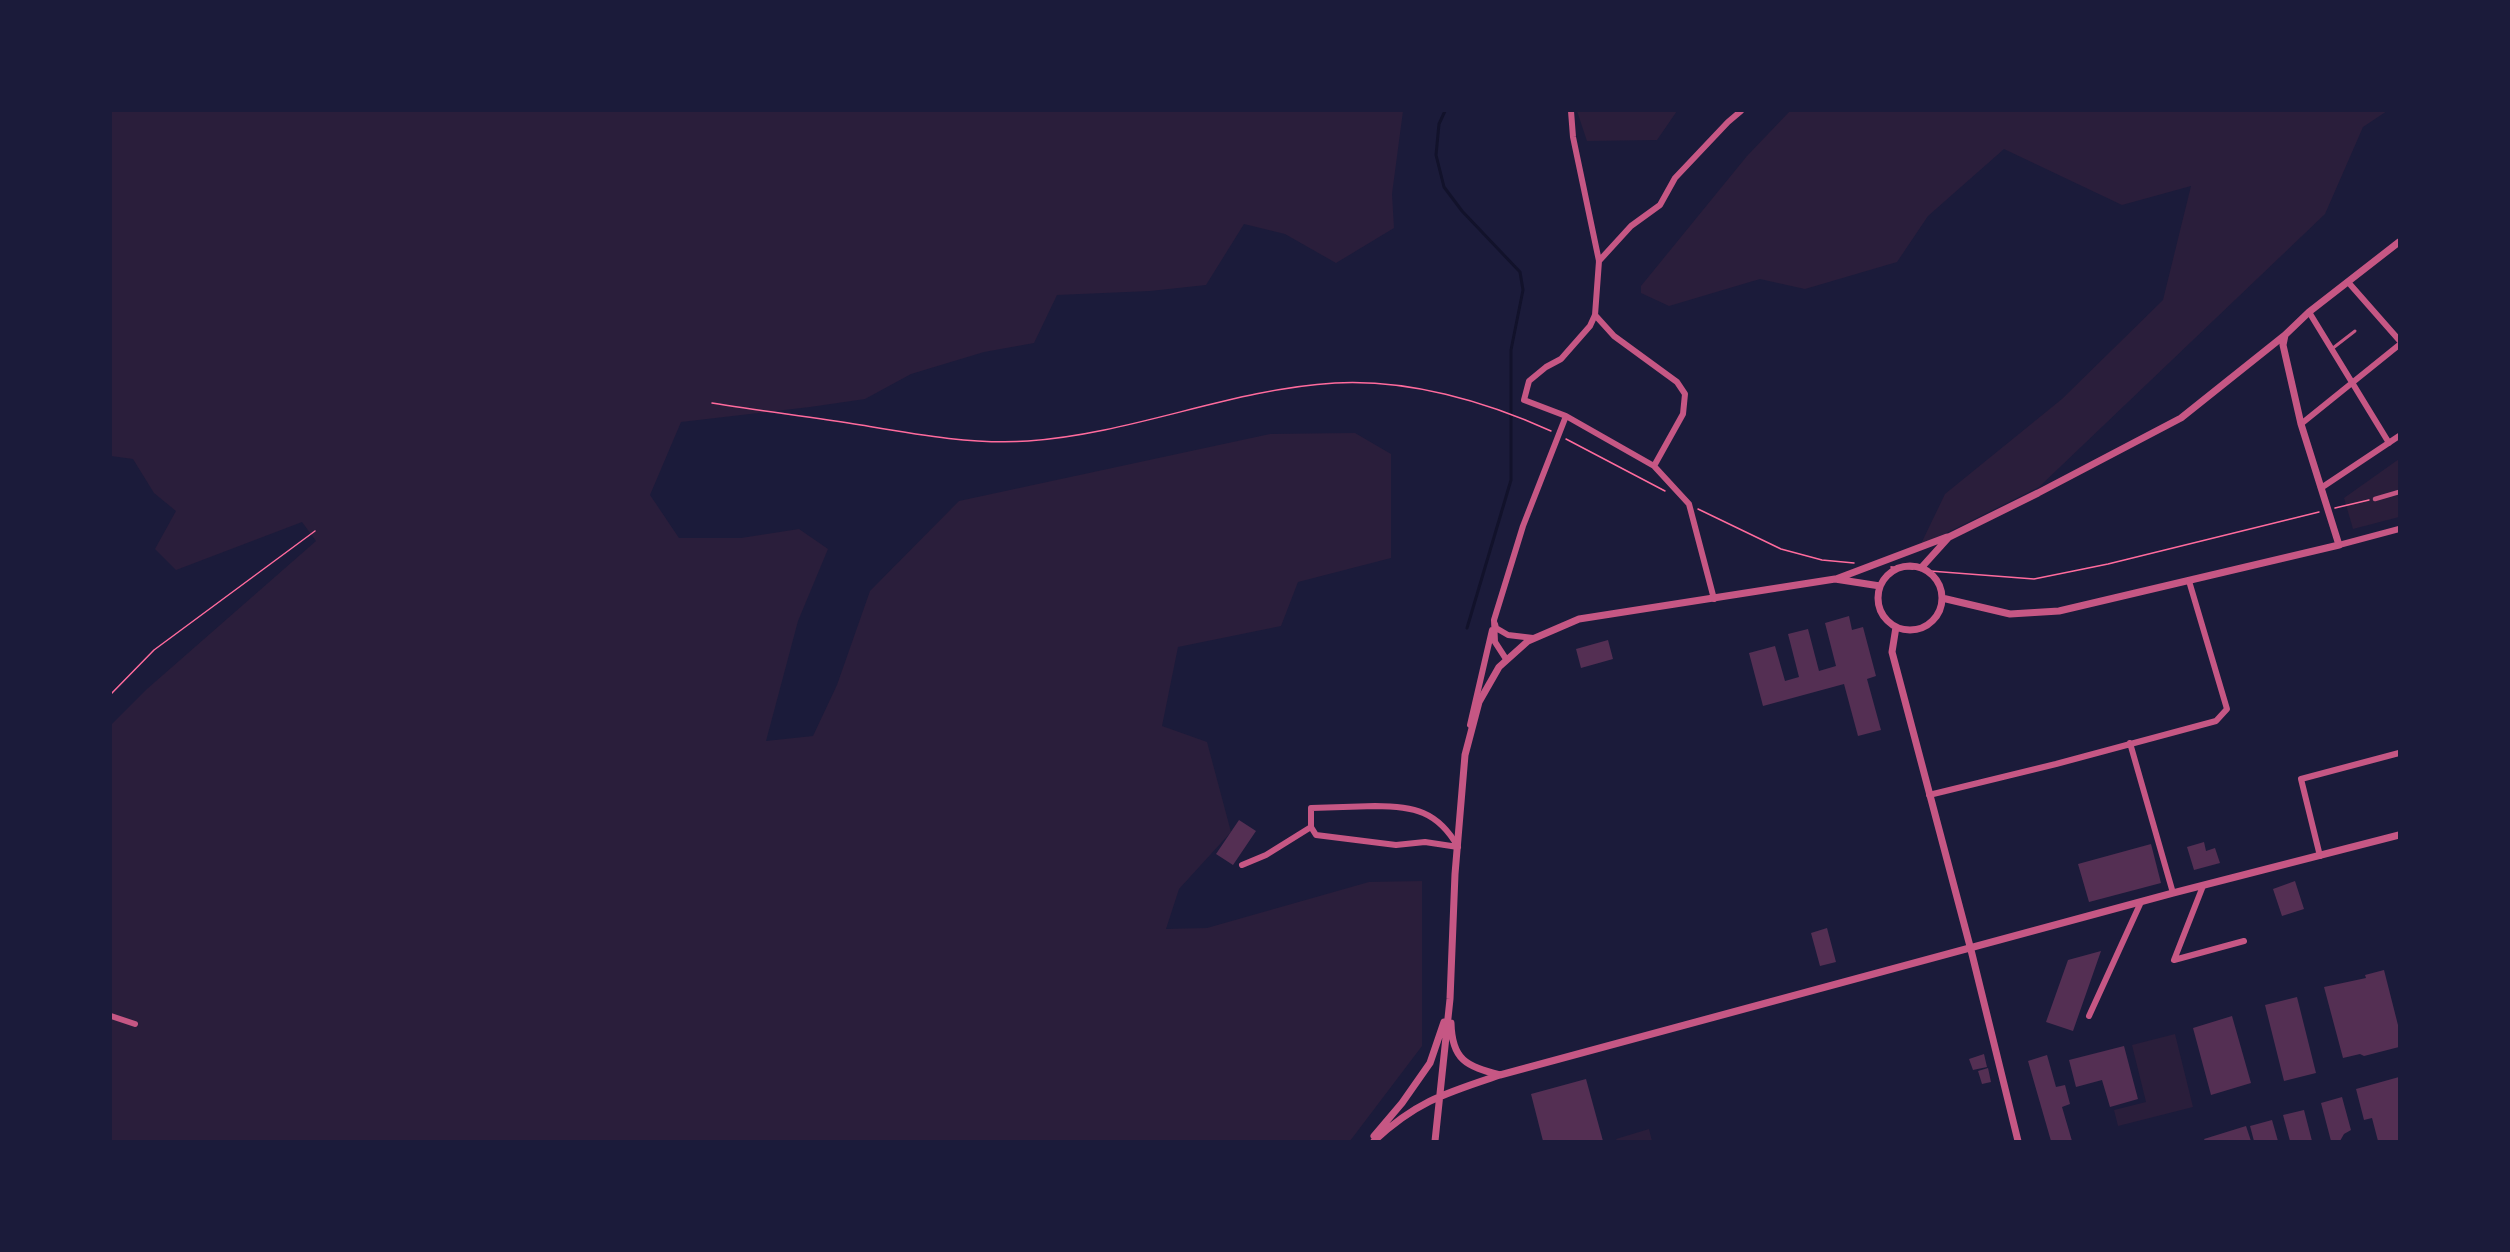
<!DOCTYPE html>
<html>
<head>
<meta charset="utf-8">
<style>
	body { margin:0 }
	#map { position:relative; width:2510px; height:1252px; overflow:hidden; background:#1b1b3a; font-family:"Roboto Condensed",sans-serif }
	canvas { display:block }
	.frame { position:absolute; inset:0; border:112px solid #1b1b3a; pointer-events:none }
</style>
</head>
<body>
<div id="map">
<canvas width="2510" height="1252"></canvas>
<div class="frame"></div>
</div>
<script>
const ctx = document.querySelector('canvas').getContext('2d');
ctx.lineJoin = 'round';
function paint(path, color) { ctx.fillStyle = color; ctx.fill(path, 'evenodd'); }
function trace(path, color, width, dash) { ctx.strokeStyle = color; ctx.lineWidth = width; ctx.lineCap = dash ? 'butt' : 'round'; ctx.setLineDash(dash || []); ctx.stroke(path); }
const green = new Path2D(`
	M111,111H1403L1392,194L1394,228L1336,263L1285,234L1244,224L1206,285L1150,291L1057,295L1034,343L984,352L911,374L865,399L810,407L681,422L650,495L679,538H741L799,529L828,549L798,621L766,741L813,736L837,685L870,591L959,501L1270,434L1355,433L1391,454V558L1298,582L1281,626L1178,647L1162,726L1207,742L1231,832L1179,889L1166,929L1207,928L1369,882L1422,881V1046L1350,1141H111V725L147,689L316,541L302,522L176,570L155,549L176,511L154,493L133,459L111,456Z
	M1577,111H1677L1657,140L1587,141Z
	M1790,111H2387L2363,127L2325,214L2039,487L1920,546L1945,494L2062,399L2163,300L2191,186L2122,205L2004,149L1928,216L1897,262L1805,289L1760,279L1669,306L1641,293V286L1747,156Z
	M2399,459V517L2353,529L2344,498Z
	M2175,1034L2193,1107L2118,1126L2114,1110L2146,1102L2132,1045Z
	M1649,1129L1652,1141H1617L1616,1139Z`);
const stream = new Path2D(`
	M1445,111L1439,124L1436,155L1444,187L1462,211L1520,272L1523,290L1511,350V480L1467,628`);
const building = new Path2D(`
	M1849,616L1852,630L1863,627L1876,676L1867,679L1881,730L1858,736L1844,684L1763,706L1749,653L1775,646L1785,681L1799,677L1788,634L1808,629L1819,671L1836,666L1825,623Z
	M1608,640L1613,659L1581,668L1576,649Z
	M1239,820L1256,831L1233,865L1216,854Z
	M2204,842L2206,851L2215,848L2220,863L2194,870L2187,847Z
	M2151,844L2161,883L2089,902L2078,864Z
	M2295,881L2304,909L2282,916L2273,889Z
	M1827,928L1836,962L1820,966L1811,933Z
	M2101,951L2073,1031L2046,1022L2068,960Z
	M2384,970L2399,1029V1047L2364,1056L2360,1054L2343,1058L2324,987L2366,978L2365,975Z
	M2297,997L2316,1073L2284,1081L2265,1005Z
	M2232,1016L2251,1083L2211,1095L2193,1028Z
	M2124,1046L2138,1099L2110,1107L2102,1080L2076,1087L2069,1060Z
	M1984,1054L1987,1067L1973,1070L1969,1059Z
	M2047,1055L2056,1087L2065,1085L2070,1104L2062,1107L2072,1141H2051L2028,1061Z
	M1988,1068L1991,1082L1982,1084L1978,1071Z
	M2399,1077V1141H2378L2372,1118L2364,1120L2356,1089Z
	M1586,1079L1603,1141H1543L1531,1094Z
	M2342,1097L2351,1130L2344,1134L2340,1141H2331L2321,1103Z
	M2304,1110L2312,1141H2290L2283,1115Z
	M2272,1120L2278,1141H2254L2250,1126Z
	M2246,1126L2251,1141H2205L2204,1139Z`);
const path = new Path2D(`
	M712,403C762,411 811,417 861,425C914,434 974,445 1028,441C1132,434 1231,389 1335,383C1408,379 1485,401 1551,431
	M1566,439L1665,491
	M2335,508L2369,500
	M1698,509L1781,549L1822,560L1854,563
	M1891,567L1913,569
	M1930,571L2034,579L2108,564L2319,512
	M111,694L154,650L315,531`);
const service = new Path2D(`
	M2333,348L2355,331`);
const pedestrian = new Path2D(`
	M2375,499L2399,492`);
const minor = new Path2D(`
	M1571,111L1573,137L1599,261L1595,315L1590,326L1561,359L1546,367L1529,381L1524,400L1566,416L1654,466L1689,504L1714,599
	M1599,261L1631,226L1660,205L1675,178L1728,122L1741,111
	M2348,282L2399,340
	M2309,312L2389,443
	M1595,315L1614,336L1677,382L1685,394L1683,414L1654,466
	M2301,424L2399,345
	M2321,488L2399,436
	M2339,545L2399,529
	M1495,624L1496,628L1508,635L1533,638
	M1506,659L1495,642L1494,620L1523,526L1566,416
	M1470,725L1492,630
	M2130,743L2173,893
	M1929,795L2056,764L2216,721L2227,709L2189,581
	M1375,806C1413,806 1438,811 1458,847L1425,842L1396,845L1316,835L1311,827V808Z
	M2320,856L2301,779L2399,753
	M1242,865L1266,855L1311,827
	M2203,886L2174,960L2244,941
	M111,1016L135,1024
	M2089,1016L2141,902`);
const tertiary = new Path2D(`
	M1878 598a32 32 0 1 1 64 0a32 32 0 1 1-64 0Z
	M1921,568L1949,537L2038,493L2181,418L2285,335
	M1836,579L1947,537
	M1942,598L2010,614L2059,611L2339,545L2301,424L2283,345L2285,335L2309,312L2399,242
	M1896,627L1892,652L1971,950L2018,1141
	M1451,1023C1452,1060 1466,1066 1500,1075
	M1374,1136L1402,1103L1430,1063L1444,1022
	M1374,1141C1417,1101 1446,1093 1500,1075L2173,893L2399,835
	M1435,1141L1450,999L1455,874L1465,755L1479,702L1499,667L1528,641L1579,619L1835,579L1880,586`);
paint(green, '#2a1e3b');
trace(stream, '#12122b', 3);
paint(building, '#542f53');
trace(path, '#ff6b9d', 1.5);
trace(service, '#c65784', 3);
trace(pedestrian, '#c65784', 4.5);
trace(minor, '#c65784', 6);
trace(tertiary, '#c65784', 7);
</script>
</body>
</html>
